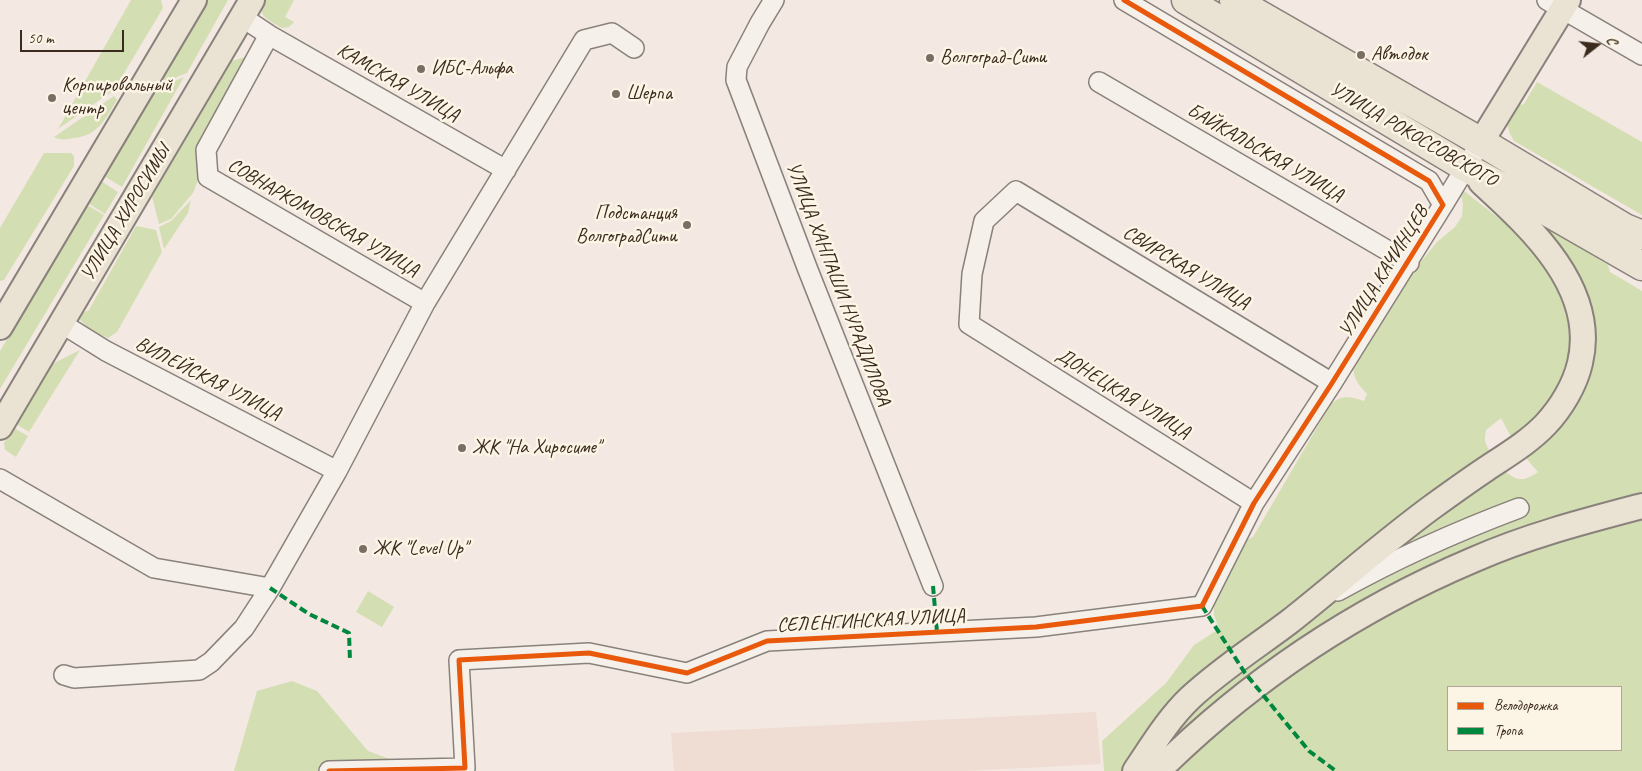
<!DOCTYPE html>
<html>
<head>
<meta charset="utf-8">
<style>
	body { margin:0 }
	#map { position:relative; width:1642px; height:771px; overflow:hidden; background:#f3e9e2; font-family:Caveat,sans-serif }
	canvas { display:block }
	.legend { position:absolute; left:1447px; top:686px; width:175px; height:65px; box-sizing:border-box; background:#fcf5e5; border:1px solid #afa495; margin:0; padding:6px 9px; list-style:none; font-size:15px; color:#3b2a1e }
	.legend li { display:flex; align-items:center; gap:10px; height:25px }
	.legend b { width:25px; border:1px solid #afa495 }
	.north { position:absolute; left:1572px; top:20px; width:50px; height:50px; -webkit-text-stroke:4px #fcf5e5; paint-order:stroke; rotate:74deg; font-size:14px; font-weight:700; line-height:20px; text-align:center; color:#3b2a1e }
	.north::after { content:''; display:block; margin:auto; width:18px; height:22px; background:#3b2a1e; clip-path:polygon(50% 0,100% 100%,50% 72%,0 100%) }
	.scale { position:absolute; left:20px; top:30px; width:104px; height:22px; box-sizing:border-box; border:2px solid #3b2a1e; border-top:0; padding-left:6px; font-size:15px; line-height:18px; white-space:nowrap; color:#3b2a1e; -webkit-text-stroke:4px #fcf5e5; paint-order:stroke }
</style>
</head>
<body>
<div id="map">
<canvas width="1642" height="771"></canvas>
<ul class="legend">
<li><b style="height:6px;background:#e8590c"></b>Велодорожка</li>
<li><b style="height:6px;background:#00873e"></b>Тропа</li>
</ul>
<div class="north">С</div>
<div class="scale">50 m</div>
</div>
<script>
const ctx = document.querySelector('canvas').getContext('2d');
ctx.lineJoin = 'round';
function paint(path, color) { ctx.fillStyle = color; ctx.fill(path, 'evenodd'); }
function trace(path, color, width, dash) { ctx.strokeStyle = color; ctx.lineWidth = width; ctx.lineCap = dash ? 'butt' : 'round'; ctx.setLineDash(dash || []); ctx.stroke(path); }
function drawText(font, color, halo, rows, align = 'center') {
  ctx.font = font + ' Caveat,sans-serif'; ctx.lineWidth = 5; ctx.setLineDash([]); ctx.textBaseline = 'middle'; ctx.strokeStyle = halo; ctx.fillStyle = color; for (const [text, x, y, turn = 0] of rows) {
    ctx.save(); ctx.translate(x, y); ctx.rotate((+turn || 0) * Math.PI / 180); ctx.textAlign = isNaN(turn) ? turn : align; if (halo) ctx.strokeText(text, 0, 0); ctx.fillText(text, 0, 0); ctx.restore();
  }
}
const built = new Path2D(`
	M1096,712L1101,764L966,771H674L671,733Z`);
const green = new Path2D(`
	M131,0H161L163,8L114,90L58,129Z
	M206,0H228L187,73L155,86Z
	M263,0H294L285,17L294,22L289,27L282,28C271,21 255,16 263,0Z
	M246,57L193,193L171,219L159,224L152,197L231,61Z
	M184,77L122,187L104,176L153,90Z
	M1537,82L1642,142V215L1514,141L1510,134L1506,122L1516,103L1521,105L1524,104Z
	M114,96L117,100C106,118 98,136 74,138C67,139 61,141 54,137Z
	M44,153H71L74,156V166L4,280L0,281V228Z
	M101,181L118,192L105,214L88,203Z
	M1459,187L1524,238L1549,267L1567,302L1573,344L1560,390L1536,421L1511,437L1501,418L1486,430C1485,436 1484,441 1487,446C1491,456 1508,478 1519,479C1526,480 1532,476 1538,472L1525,457L1552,435L1563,423L1570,412L1594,338L1593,319L1583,283L1574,266L1541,225L1575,244L1608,265L1610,272L1642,291V771H1104L1102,741L1166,683L1194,645L1219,629L1214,615V602L1230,548L1253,537L1330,405C1342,394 1350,397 1364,401L1367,394C1359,385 1354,380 1353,367L1414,270L1437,242L1455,227L1462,216L1463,204ZM1448,687H1621V750H1448Z
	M191,200L188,213L164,249L159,227L171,221Z
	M87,205L104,215L0,389V351Z
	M136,226L156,230L162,252L117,332L108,338C98,334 82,327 78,315L89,310Z
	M80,350L29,432L16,424L50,365Z
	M14,428L28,436L16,457L5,450L4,443Z
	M368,591L394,607L382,627L356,612Z
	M292,681L317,691L368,751L406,765L447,771H234L257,691Z`);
const minor = new Path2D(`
	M774,0L760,23L737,67L736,80L808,270L933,586
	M1547,0L1642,55
	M242,17L269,35L206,150L208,177L425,303
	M269,35L506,170
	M1099,82L1409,263
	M1443,205L1481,142
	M61,323L106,351L337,471
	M0,479L154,568L270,588
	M1254,503L969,324L972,274L984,221L1016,191L1332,383
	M1338,591C1397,558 1455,532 1519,508
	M64,675L74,678L199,670L211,662L244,628L270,588L337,471L425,303L584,40L612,33L634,48
	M329,771L465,768L459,660L589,653L687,673L767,641L1036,627L1202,606L1254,503L1332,383L1443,205L1429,181L1124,0`);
const major = new Path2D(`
	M1481,142L1568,0
	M0,327L194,0
	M0,427L252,0
	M1135,771C1152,746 1168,719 1190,698C1221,669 1256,647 1289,622C1337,584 1383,543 1432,507C1450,494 1468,481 1486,469C1507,455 1529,442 1546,424C1561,408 1575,385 1580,363C1598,288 1530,227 1481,182
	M1158,771C1249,681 1355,610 1473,560C1527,536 1585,521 1642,506`);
const highway = new Path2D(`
	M1186,0L1465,167L1548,212L1642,266
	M1234,0L1481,142L1625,228L1642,235`);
const quiet = new Path2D(`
	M933,586L937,632
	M270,588L309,614L349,633L350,661
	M1202,606L1245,673L1309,751L1336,771`);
const cycleway = new Path2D(`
	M329,771L465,768L459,660L589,653L687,673L767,641L1036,627L1202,606L1254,503L1332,383L1443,205L1429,181L1124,0`);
const markers = [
	[1361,55,5,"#7b6d63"],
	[930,58,5,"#7b6d63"],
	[421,69,5,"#7b6d63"],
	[616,94,5,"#7b6d63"],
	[52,98,5,"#7b6d63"],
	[687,225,5,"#7b6d63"],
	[462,448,5,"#7b6d63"],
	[363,549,5,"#7b6d63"]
];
const poiNames = [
	["Автодок",1371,55],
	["Волгоград-Сити",940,58],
	["ИБС-Альфа",431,69],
	["Корпировальный",62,86],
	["центр",62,109],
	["Шерпа",626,94],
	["Подстанция",677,214,"right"],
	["ВолгоградСити",677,237,"right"],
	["ЖК \"На Хиросиме\"",472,448],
	["ЖК \"Level Up\"",373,549]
];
const streetNames = [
	["КАМСКАЯ УЛИЦА",398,83,30],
	["УЛИЦА РОКОССОВСКОГО",1413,135,30],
	["БАЙКАЛЬСКАЯ УЛИЦА",1265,153,30],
	["УЛИЦА ХИРОСИМЫ",126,213,-59],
	["СОВНАРКОМОВСКАЯ УЛИЦА",323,218,30],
	["СВИРСКАЯ УЛИЦА",1186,268,31],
	["УЛИЦА КАЧИНЦЕВ",1384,272,-58],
	["УЛИЦА ХАНПАШИ НУРАДИЛОВА",838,284,69],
	["ВИЛЕЙСКАЯ УЛИЦА",208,379,27],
	["ДОНЕЦКАЯ УЛИЦА",1123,394,32],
	["СЕЛЕНГИНСКАЯ УЛИЦА",871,621,-3]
];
paint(built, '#efdcd2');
paint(green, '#d4deb3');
trace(minor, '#89817b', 22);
trace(major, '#89817b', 28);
trace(highway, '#89817b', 31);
trace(minor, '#f5f1ea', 19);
trace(major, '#eae3d4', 24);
trace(highway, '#eae3d4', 28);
trace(quiet, '#00873e', 4, [8, 4]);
trace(cycleway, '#e8590c', 5);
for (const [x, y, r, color] of markers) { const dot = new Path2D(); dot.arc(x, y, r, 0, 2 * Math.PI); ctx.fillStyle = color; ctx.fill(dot); trace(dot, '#fcf5e5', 2); }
drawText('20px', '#3b2a1e', '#fcf5e5', poiNames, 'left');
drawText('20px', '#3b2a1e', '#fcf5e5', streetNames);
</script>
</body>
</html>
